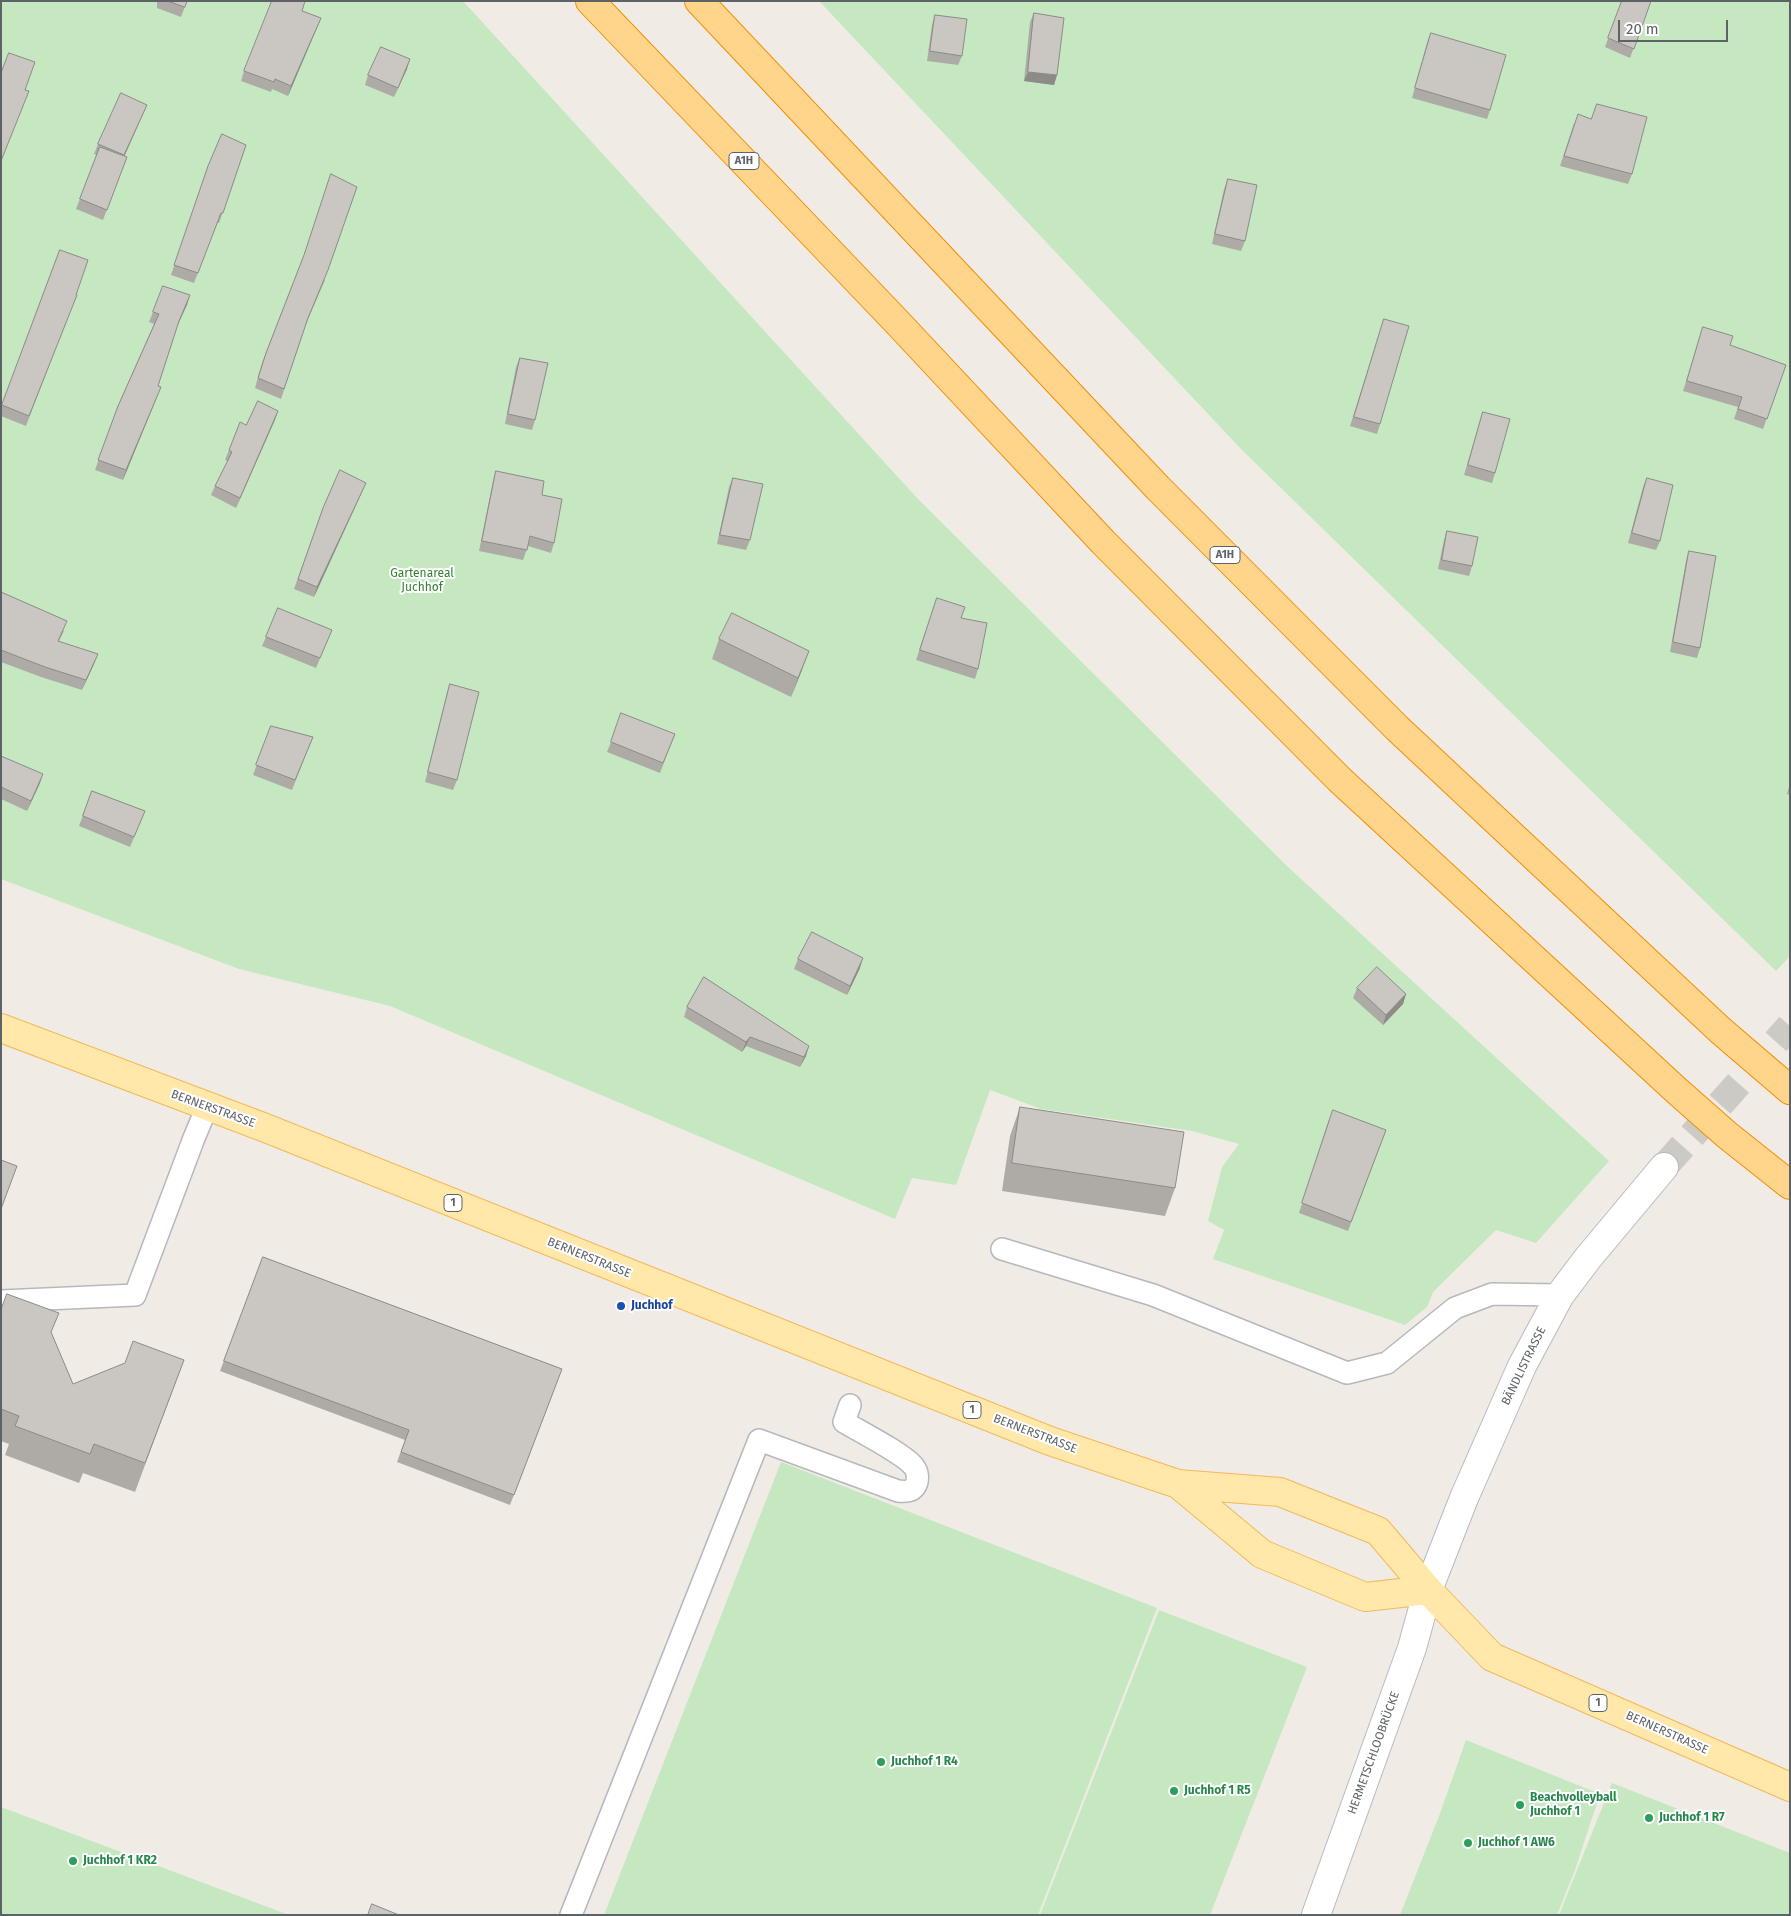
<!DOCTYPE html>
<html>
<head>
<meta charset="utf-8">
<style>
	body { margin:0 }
	#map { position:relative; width:1791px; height:1916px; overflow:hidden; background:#f0ece5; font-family:"Fira Sans",sans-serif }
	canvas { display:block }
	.frame { position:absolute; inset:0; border:2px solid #5d6266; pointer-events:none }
	.scale { position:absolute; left:1618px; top:20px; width:110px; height:22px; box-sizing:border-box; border:2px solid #5d6266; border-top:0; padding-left:6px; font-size:15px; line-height:18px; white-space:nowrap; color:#5d6266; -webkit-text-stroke:4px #fff; paint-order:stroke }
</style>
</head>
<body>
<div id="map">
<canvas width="1791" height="1916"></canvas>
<div class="frame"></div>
<div class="scale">20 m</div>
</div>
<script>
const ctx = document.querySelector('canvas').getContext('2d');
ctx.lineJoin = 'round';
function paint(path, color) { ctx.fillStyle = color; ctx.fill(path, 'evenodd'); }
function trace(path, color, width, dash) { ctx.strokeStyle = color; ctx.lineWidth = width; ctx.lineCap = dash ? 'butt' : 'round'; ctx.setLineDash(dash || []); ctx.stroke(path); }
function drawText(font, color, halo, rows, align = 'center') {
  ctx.font = font + ' "Fira Sans",sans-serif'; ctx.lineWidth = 4; ctx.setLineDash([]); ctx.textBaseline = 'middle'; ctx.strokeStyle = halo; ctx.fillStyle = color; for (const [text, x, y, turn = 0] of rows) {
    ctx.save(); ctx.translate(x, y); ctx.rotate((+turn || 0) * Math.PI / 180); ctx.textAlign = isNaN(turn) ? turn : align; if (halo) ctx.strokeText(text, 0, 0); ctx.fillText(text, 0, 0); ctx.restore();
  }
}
const green = new Path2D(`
	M1,1H463L918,499L1288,867L1609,1161L1536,1243L1496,1230L1433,1292L1427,1307L1405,1325L1213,1259L1224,1230L1208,1221L1222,1167L1239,1144L1192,1131L1041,1109L990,1090L956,1185L912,1178L895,1219L390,1006L239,969L1,879Z
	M819,1H1790V956L1776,971L1242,450Z
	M781,1462L1157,1608L1038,1915H604Z
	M1159,1610L1307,1667L1210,1915H1040Z
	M1466,1740L1600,1794L1575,1870L1557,1915H1400L1439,1816Z
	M1612,1783L1790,1853V1915H1559Z
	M1,1807L289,1915H1Z`);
const secondaryTunnel = new Path2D(`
	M1664,1167L1790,1026`);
const lane = new Path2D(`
	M1002,1249L1153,1295L1347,1373L1387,1363L1455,1308L1492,1294L1560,1295
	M1,1301L135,1295L194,1138L207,1107
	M571,1915L759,1440L898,1491C906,1492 914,1492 917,1482C918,1477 917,1471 914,1467C906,1455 859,1431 844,1422L850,1405`);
const secondary = new Path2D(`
	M1316,1915L1412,1648L1428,1590L1464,1498L1522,1366L1560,1295L1588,1258L1664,1167`);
const primary = new Path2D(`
	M1,1028L263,1127L1050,1441L1178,1484L1280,1492L1378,1531L1428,1590L1492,1657L1790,1787
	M1178,1484L1262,1554L1286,1564L1365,1597L1428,1590`);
const highway = new Path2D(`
	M590,1L897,322L1103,542L1340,780L1676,1090L1727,1135L1790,1185
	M699,1L1158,488L1397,728L1720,1030L1790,1090`);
const wall = new Path2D(`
	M157,1H187L181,17L157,8Z
	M1622,1L1650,4L1630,58L1605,47Z
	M302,11L321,18L288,96L272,89L271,92L241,81L244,71Z
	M1034,13L1057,75L1054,85L1024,81L1030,22Z
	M935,15L962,56L958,65L927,61L932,25Z
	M1431,33L1490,110L1487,119L1412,98L1427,43Z
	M407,69L394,97L365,85L368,75Z
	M147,105L143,114L124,156L127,157L103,220L76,209L97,155L94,154L98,144Z
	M1574,123L1632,174L1628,184L1560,166Z
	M246,145L219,223H217L194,283L171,275L208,166Z
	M1228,179L1245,241L1241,251L1212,244L1224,189Z
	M60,250L76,295L26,426L1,416V408Z
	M302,260L325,280L306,324L281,399L255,388L262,363Z
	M190,295L177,327L158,386L157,397L123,480L95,470L118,406L154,324L149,322L153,312Z
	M1384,319L1380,424L1377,434L1350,426Z
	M1703,327L1730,345L1786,365L1763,429L1734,419L1738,407L1683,391Z
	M520,358L535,420L532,430L505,424L516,367Z
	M278,411L236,508L211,495L215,486L228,461L225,460L229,450L246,425Z
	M1483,412L1495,473L1492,483L1464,475Z
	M496,471L542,495L554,543L551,553L528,546L523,560L479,551L493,481Z
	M733,478L750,540L746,550L717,544L729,487Z
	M1647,478L1660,541L1656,550L1628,543L1643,487Z
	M362,492L314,597L294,589L323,508Z
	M1447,531L1472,566L1469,576L1438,569L1444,540Z
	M1689,551L1700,648L1697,658L1670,652L1686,561Z
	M1,592L64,631L59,641L94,664L82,690L41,677L1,662Z
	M937,598L961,618L978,669L975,679L916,660Z
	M332,630L316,668L262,646L266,637Z
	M719,639L802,670L791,697L712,659Z
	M450,684L457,780L453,790L425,782L447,694Z
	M271,726L313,737L292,790L253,775Z
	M675,734L660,773L607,752L611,742Z
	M1,756L40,783L27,811L1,799Z
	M1790,783V795L1787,794Z
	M92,791L145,811L130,847L79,826Z
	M798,959L860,968L847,995L794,969Z
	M1357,988L1406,994L1403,1004L1383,1025L1353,998Z
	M687,1007L806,1056L800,1067L746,1046L742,1052L684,1017Z
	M1020,1107L1175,1188L1165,1216L1002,1191L1010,1136Z
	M1329,1120L1386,1130L1348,1231L1299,1213Z
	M263,1257L562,1369L510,1505L397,1462L405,1440L220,1371Z
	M1,1310L51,1333L73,1384L184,1360L135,1492L83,1473L79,1483L5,1455L9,1444L1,1441Z`);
const shadedWall = new Path2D(`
	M321,18L317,28L288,96L291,86Z
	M410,59L407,69L394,97L398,88Z
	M1028,72L1057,75L1054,85L1024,81Z
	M147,105L143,114L121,164L124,155Z
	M190,295L187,305L175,331L179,321Z
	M161,387L157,397L123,480L126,470Z
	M278,411L275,420L236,508L240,498Z
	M366,483L362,492L314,597L317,587Z
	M809,651L802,670L791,697L798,678Z
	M98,654L94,664L82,690L86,680Z
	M43,774L40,783L27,811L31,801Z
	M863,958L860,968L847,995L850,986Z
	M1406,994L1403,1004L1383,1025L1386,1015Z
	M750,1037L746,1046L742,1052L746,1042Z
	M809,1046L806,1056L800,1067L804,1057Z`);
const building = new Path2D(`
	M168,1H187L185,7Z
	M272,1H305L302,11L321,18L291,86L275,79L274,82L244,71Z
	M1622,1H1651L1634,49L1608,38Z
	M1034,13L1064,18L1057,75L1028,72Z
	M935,15L967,19L962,56L930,51Z
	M1431,33L1506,55L1490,110L1415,88Z
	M381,47L410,59L398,88L368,75Z
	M9,53L35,62L25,90L29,91L1,161V73Z
	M121,93L147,105L124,155L98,144Z
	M1597,104L1647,117L1632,174L1564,156L1578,114L1591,119Z
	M222,134L246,145L223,213H221L198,273L174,265L208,166Z
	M100,147L127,157L107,210L80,199Z
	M331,174L357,187L328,270L308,318L284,389L258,378L266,353L304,255Z
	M1228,179L1257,185L1245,241L1215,234Z
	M60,250L88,260L76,295H77L29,416L2,405Z
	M163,286L190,295L179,321L158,386L161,387L126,470L98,460L118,406L159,314L153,312Z
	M1384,319L1409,326L1380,424L1354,417Z
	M1703,327L1733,336L1730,345L1786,365L1767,419L1738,409L1742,397L1687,381Z
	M520,358L548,363L535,420L508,414Z
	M258,401L278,411L240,498L215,486L232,452L229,450L240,422L246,425Z
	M1483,412L1510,419L1495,473L1468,465Z
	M340,470L366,483L317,587L298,579L323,508Z
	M496,471L544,481L542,495L562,499L554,543L530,536L527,550L482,541Z
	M733,478L763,484L750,540L720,535Z
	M1647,478L1673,485L1660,541L1632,533Z
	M1447,531L1478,537L1472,566L1442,560Z
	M1689,551L1716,556L1700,648L1673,642Z
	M1,592L67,621L58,641L98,654L86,680L45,667L1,650Z
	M937,598L965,607L961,618L987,623L978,669L920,650Z
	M278,608L332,630L320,658L266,637Z
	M732,613L809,651L798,678L719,639Z
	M450,684L479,692L457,780L428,772Z
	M621,713L675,734L663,763L611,742Z
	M271,726L313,737L295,780L256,765Z
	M1,756L43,774L31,801L1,787Z
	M92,791L145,811L134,837L83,816Z
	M812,932L863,958L850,986L798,959Z
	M1377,967L1406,994L1386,1015L1357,988Z
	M704,977L809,1046L804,1057L750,1037L746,1042L687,1007Z
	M1020,1107L1184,1132L1175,1188L1012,1163Z
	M1333,1110L1386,1130L1351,1222L1302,1203Z
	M1,1160L17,1166L1,1209Z
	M263,1257L562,1369L514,1495L401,1452L409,1430L224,1361Z
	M7,1294L59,1313L51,1332L73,1384L125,1363L133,1341L184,1360L145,1463L94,1444L90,1454L15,1426L19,1416L1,1409V1310Z
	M372,1904L399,1915H368Z`);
const markers = [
	[621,1306,5,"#1a4fb4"],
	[881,1762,5,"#2e9e5b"],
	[1174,1791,5,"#2e9e5b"],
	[1520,1805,5,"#2e9e5b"],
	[1649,1818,5,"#2e9e5b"],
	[1468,1843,5,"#2e9e5b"],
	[73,1861,5,"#2e9e5b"]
];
const shields = [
	[744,161,30],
	[1225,555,30],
	[453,1203,18],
	[972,1410,18],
	[1598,1703,18]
];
const shieldNames = [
	["A1H",744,161],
	["A1H",1225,555],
	["1",453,1203],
	["1",972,1410],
	["1",1598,1703]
];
const parkNames = [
	["Gartenareal",422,574],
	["Juchhof",422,588]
];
const streetNames = [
	["BERNERSTRASSE",213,1109,20],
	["BERNERSTRASSE",589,1258,22],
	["BÄNDLISTRASSE",1524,1366,-64],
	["BERNERSTRASSE",1035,1434,21],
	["BERNERSTRASSE",1667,1733,24],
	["HERMETSCHLOOBRÜCKE",1374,1753,-70]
];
const transitNames = [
	["Juchhof",631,1306]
];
const leisureNames = [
	["Juchhof 1 R4",891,1762],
	["Juchhof 1 R5",1184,1791],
	["Beachvolleyball",1530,1798],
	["Juchhof 1",1530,1812],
	["Juchhof 1 R7",1659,1818],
	["Juchhof 1 AW6",1478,1843],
	["Juchhof 1 KR2",83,1861]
];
paint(green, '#c5e8c1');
trace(secondaryTunnel, '#cbcac5', 28, [28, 14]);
trace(lane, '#b5b8bc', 24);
trace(secondary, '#b6bbbf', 30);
trace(primary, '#f5b858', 30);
trace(highway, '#f48d00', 30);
trace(lane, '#fff', 21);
trace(secondary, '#fff', 28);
trace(primary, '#ffe8aa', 28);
trace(highway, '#ffd58c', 28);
paint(wall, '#aeaba7');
paint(shadedWall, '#8d8b88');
paint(building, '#cac7c2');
trace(building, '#8d8b88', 1);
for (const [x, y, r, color] of markers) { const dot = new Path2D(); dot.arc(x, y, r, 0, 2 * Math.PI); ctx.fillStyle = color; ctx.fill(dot); trace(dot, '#fff', 2); }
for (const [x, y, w] of shields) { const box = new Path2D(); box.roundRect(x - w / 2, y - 8.5, w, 17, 4); ctx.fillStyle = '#fff'; ctx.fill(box); trace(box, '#5d6266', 1); }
drawText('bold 11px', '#5d6266', null, shieldNames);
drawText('12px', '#368131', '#fff', parkNames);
drawText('12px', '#5d6266', '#fff', streetNames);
drawText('bold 12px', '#164399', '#fff', transitNames, 'left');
drawText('bold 12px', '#27864d', '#fff', leisureNames, 'left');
</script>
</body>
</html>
